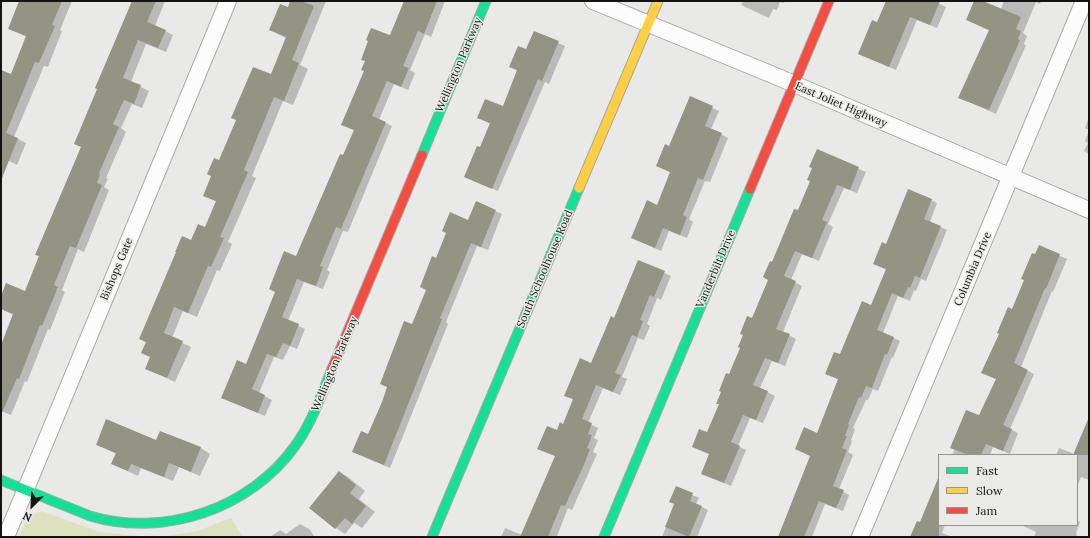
<!DOCTYPE html>
<html>
<head>
<meta charset="utf-8">
<style>
	body { margin:0 }
	#map { position:relative; width:1090px; height:538px; overflow:hidden; background:#e9e9e8; font-family:Lora,serif }
	canvas { display:block }
	.frame { position:absolute; inset:0; border:2px solid #131312; pointer-events:none }
	.legend { position:absolute; left:938px; top:454px; width:140px; height:72px; box-sizing:border-box; background:#eaeae7; border:1px solid #949492; margin:0; padding:5px 7px; list-style:none; font-size:12px; color:#131312 }
	.legend li { display:flex; align-items:center; gap:8px; height:20px }
	.legend b { width:20px; border:1px solid #949492 }
	.north { position:absolute; left:12px; top:486px; width:40px; height:40px; -webkit-text-stroke:3px #eaeae7; paint-order:stroke; rotate:204deg; font-size:11px; font-weight:700; line-height:16px; text-align:center; color:#131312 }
	.north::after { content:''; display:block; margin:auto; width:14px; height:18px; background:#131312; clip-path:polygon(50% 0,100% 100%,50% 72%,0 100%) }
</style>
</head>
<body>
<div id="map">
<canvas width="1090" height="538"></canvas>
<div class="frame"></div>
<ul class="legend">
<li><b style="height:5px;background:#16e098"></b>Fast</li>
<li><b style="height:5px;background:#ffcf43"></b>Slow</li>
<li><b style="height:5px;background:#f24e42"></b>Jam</li>
</ul>
<div class="north">N</div>
</div>
<script>
const ctx = document.querySelector('canvas').getContext('2d');
ctx.lineJoin = 'round';
function paint(path, color) { ctx.fillStyle = color; ctx.fill(path, 'evenodd'); }
function trace(path, color, width, dash) { ctx.strokeStyle = color; ctx.lineWidth = width; ctx.lineCap = dash ? 'butt' : 'round'; ctx.setLineDash(dash || []); ctx.stroke(path); }
function drawText(font, color, halo, rows, align = 'center') {
  ctx.font = font + ' Lora,serif'; ctx.lineWidth = 3; ctx.setLineDash([]); ctx.textBaseline = 'middle'; ctx.strokeStyle = halo; ctx.fillStyle = color; for (const [text, x, y, turn = 0] of rows) {
    ctx.save(); ctx.translate(x, y); ctx.rotate((+turn || 0) * Math.PI / 180); ctx.textAlign = isNaN(turn) ? turn : align; if (halo) ctx.strokeText(text, 0, 0); ctx.fillText(text, 0, 0); ctx.restore();
  }
}
const green = new Path2D(`
	M42,511L99,532L153,537H19C25,523 27,517 42,511Z
	M231,518L243,537H158L198,531Z`);
const shadow = new Path2D(`
	M25,1H72L60,30L62,31L48,67L44,66L14,137L26,143L17,165L7,160L4,168L1,167V71L11,75L27,37L9,28Z
	M133,1H165L155,26L173,35L166,52L146,44L131,82L149,91L142,108L132,104L121,128L126,132L106,178L108,179L104,187L109,190L84,252L78,249L62,290L65,292L50,330L48,329L27,382L25,381L11,415L1,411V347L14,315L1,309V298L25,292L81,147Z
	M291,1H326L300,65L308,69L293,105L283,101L252,176L256,178L228,242L232,244L220,271L217,270L197,317L183,311L172,338L191,347L175,382L146,368L151,357L142,353L147,343L140,339L206,228L217,202L204,196L220,161L272,75L286,38L270,30L288,8Z
	M405,1H445L431,37L425,34L410,70L415,73L408,90L394,84L379,120L392,126L348,232L343,231L327,270L330,272L323,289L304,282L288,321L305,329L297,349L290,346L283,360L274,357L259,393L272,400L265,416L222,398L246,365L344,157L355,131L342,124L390,37Z
	M743,1H785L784,3L780,2L777,10L773,9L769,18L741,5Z
	M887,1H934L946,7L937,28L917,20L896,70L859,54L878,23Z
	M975,1H981L1001,9L1004,1H1041L1040,4L1036,2L1023,33L1027,36L1024,44L1026,45L996,114L967,101L990,31L967,20Z
	M534,32L565,46L549,84L545,82L498,191L465,177L480,149L491,124L478,118L504,108L518,71L511,67L527,51Z
	M690,98L719,111L711,129L728,138L710,182L705,181L689,219L693,222L687,238L669,231L661,251L632,238L657,206L671,173L657,166L670,147Z
	M1089,117V130L1085,128Z
	M1089,130V154L1084,151L1088,143L1085,141Z
	M817,151L866,172L857,193L844,188L828,224L833,227L819,261L802,254L791,280L802,286L783,332L796,339L785,366L772,361L760,388L775,396L763,423L750,418L738,446L746,450L731,486L702,473L710,454L693,446L707,434L720,404L729,376L769,280L773,264L798,212L811,181Z
	M931,200L937,203L930,222L947,230L926,281L921,279L916,291L914,290L910,301L898,296L883,333L900,341L893,358L892,357L878,391L873,389L868,400H866L853,428L855,429L851,440L852,441L848,452L853,455L839,489L849,495L843,511L825,504L812,537H779L811,456L796,449L818,434L839,380L826,373L840,356L872,306L887,270L874,264L886,245Z
	M476,203L502,214L488,250L477,246L446,322L448,324L390,468L353,452L369,435L427,291L436,259L469,221Z
	M1040,247L1067,259L1053,292L1052,291L1021,367L1034,374L1010,429L1018,433L1010,454L993,447L990,455H952L955,449L980,416L997,379L989,376L1012,310Z
	M639,261L671,276L661,300L657,298L647,324L650,326L644,340L638,338L622,377L627,379L620,395L603,388L588,423L598,428L594,438L598,440L593,452L597,454L572,510L568,508L557,536L558,537H501L505,528L522,535L556,456L545,452L558,431L564,425L574,400L565,395L592,364L615,319Z
	M1089,418V480L1081,477L1077,487V455H1056L1059,448L1074,454Z
	M161,432L201,448L210,454L200,476L179,467L173,481L141,468L138,476L112,464L116,454L97,444L157,441Z
	M339,472L348,477L365,491L359,499L375,512L362,528L354,523L345,534L336,528L310,508Z
	M939,477V525H945L942,533L953,537H911L920,523Z
	M676,487L699,498L696,504L708,510L697,537H662L675,504Z
	M1077,520L1080,522L1076,533L1077,534L1076,537H1034L1036,532L1021,525H1077Z
	M300,524L309,529L315,537H270L280,530L286,534Z`);
const building = new Path2D(`
	M19,1H62L52,25L55,26L39,63L35,62L6,133L18,138L2,178L1,70L11,74L26,36L8,29Z
	M132,1H156L147,22L166,30L158,48L138,40L123,78L141,85L134,104L124,100L113,124L119,127L99,173L100,174L97,183L102,185L76,248L70,246L54,285L58,287L42,326L40,325L19,379L17,378L1,415V345L13,314L1,309V296L6,283L25,291L39,256L35,255L81,147L74,144L97,89L95,88Z
	M290,1H301L314,6L292,60L299,63L284,101L274,97L244,170L248,172L220,237L224,238L211,267L208,266L188,313L174,307L164,333L183,341L167,378L145,369L150,357L141,353L146,342L139,339L176,252H175L182,236L191,240L198,224L205,227L216,201L203,196L211,176L207,174L214,158L219,160L236,120L231,118L253,67L271,74L286,37L269,30L280,4L288,7Z
	M404,1H437L424,34L418,31L403,66L409,68L401,87L387,81L372,116L386,122L341,229L336,227L320,266L323,267L316,286L297,279L282,317L299,324L290,346L283,343L276,357L267,354L252,389L265,395L258,413L221,398L237,360L246,364L275,292L269,289L284,251L296,256L340,154L343,155L354,130L341,125L364,71L361,70L365,61L361,60L368,41L366,40L371,28L390,35Z
	M886,1H940L930,25L910,17L889,67L858,54L872,20L877,22Z
	M974,1H983L1021,17L1016,29L1021,31L1018,39L1020,40L989,110L958,98L989,30L966,20Z
	M534,31L559,41L542,81L538,79L492,189L464,177L477,146L480,147L490,123L477,118L485,99L503,106L517,70L509,67L518,46L526,49Z
	M690,96L713,106L705,126L722,133L703,180L698,178L683,215L687,217L680,235L663,228L655,248L631,238L647,200L657,205L670,172L656,166L665,144L669,146Z
	M817,149L859,167L850,190L837,185L822,220L827,222L812,258L795,251L784,276L796,281L776,329L790,334L778,363L765,358L753,385L768,391L756,420L743,415L731,442L740,446L724,483L701,474L709,454L692,447L699,429L707,432L719,404H716L721,392L719,391L726,373L729,374L740,348L738,347L743,335L740,334L747,316L752,318L768,280L763,277L770,261L772,262L794,209L798,210L810,181L807,180L812,168L809,167Z
	M908,189L932,199L924,219L941,226L920,278L915,276L910,288L908,287L903,298L892,293L877,330L894,337L887,355L885,354L872,388L866,386L861,398L859,397L848,424L849,425L845,436H847L842,448L847,450L833,486L844,490L836,508L819,501L804,537H778L810,456L795,449L804,427L817,433L838,379L825,374L834,352L840,354L862,301L871,305L886,269L873,264L882,242L886,244Z
	M476,201L496,210L481,247L471,243L440,318L442,319L384,465L352,452L361,431L368,434L382,402L387,387L380,384L404,321L412,324L426,290L420,287L432,256L436,258L446,233L442,231L450,212L468,220Z
	M1039,245L1060,254L1046,289L1045,288L1014,363L1028,370L1003,425L1012,429L1003,451L986,444L981,455H969L950,448L966,410L979,415L996,379L981,373L999,334L997,333L1008,307L1012,309L1024,280L1021,279L1032,253L1035,254Z
	M638,260L665,271L654,297L650,295L640,320L643,321L637,337L632,335L615,373L621,375L613,392L596,385L582,419L592,423L588,434L592,435L587,448L590,449L583,467L565,506L561,505L548,537H520L555,456L537,449L547,426L557,430L560,422L563,424L573,399L564,396L580,358L591,363L611,316L614,318Z
	M1089,417V455H1073Z
	M106,419L156,440L160,431L201,447L191,472L169,463L164,477L131,464L128,471L111,464L116,453L96,445Z
	M339,471L356,485L350,493L366,506L352,524L345,518L335,529L309,508Z
	M939,476V537H910L917,521L920,522Z
	M676,486L693,493L690,501L702,506L689,537L665,527L674,504L669,502Z`);
const street = new Path2D(`
	M593,1L773,75L1089,210
	M6,537L228,1
	M860,537L1084,1`);
const fast = new Path2D(`
	M422,155L486,1
	M1,480L90,516C164,538 250,509 295,446C312,423 321,395 332,369
	M432,537L579,188
	M604,537L750,189`);
const slow = new Path2D(`
	M579,188L658,1`);
const jam = new Path2D(`
	M750,189L829,1
	M332,369L422,155`);
const streetNames = [
	["Wellington Parkway",459,65,-67],
	["East Joliet Highway",841,105,23],
	["Bishops Gate",117,269,-67],
	["South Schoolhouse Road",545,269,-67],
	["Vanderbilt Drive",716,269,-67],
	["Columbia Drive",973,269,-67],
	["Wellington Parkway",335,364,-67]
];
paint(green, '#dee1bd');
paint(shadow, '#0003');
paint(building, '#949484');
trace(street, '#a8a8a7', 18);
trace(fast, '#a8a8a7', 11);
trace(slow, '#a8a8a7', 11);
trace(jam, '#a8a8a7', 11);
trace(street, '#fcfcfc', 16);
trace(fast, '#16e098', 9);
trace(slow, '#ffcf43', 9);
trace(jam, '#f24e42', 9);
drawText('11px', '#131312', '#eaeae7', streetNames);
</script>
</body>
</html>
